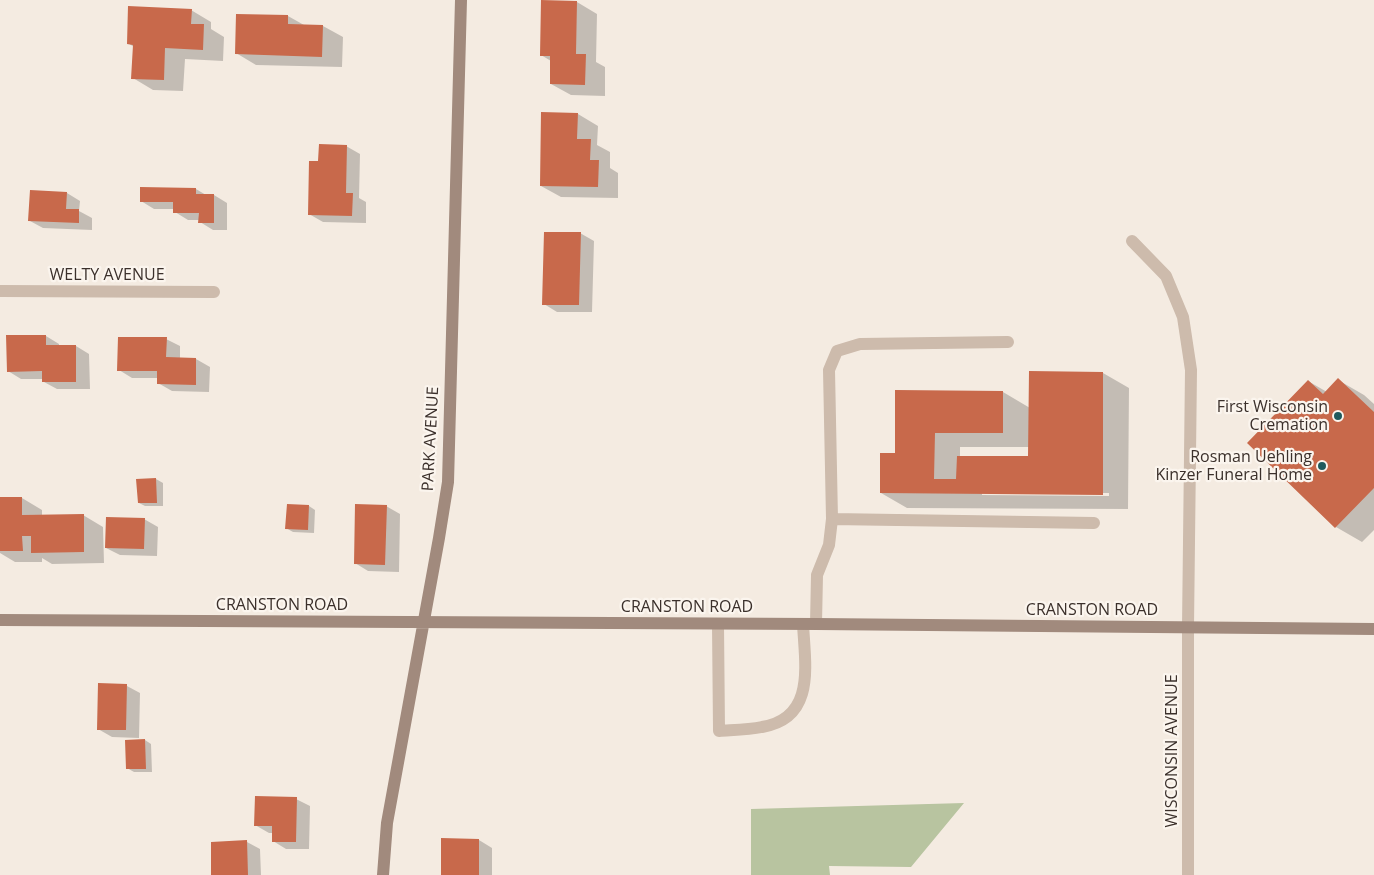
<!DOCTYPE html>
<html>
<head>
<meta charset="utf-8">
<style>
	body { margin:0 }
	canvas { display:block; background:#f4ebe1 }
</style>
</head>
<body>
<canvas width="1374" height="875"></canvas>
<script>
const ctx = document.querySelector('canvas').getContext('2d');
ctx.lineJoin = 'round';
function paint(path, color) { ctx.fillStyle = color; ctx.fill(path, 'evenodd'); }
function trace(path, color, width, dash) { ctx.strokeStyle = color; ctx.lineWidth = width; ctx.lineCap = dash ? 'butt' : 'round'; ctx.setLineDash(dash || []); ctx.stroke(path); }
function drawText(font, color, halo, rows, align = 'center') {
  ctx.font = font + ' "Open Sans",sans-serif'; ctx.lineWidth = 4.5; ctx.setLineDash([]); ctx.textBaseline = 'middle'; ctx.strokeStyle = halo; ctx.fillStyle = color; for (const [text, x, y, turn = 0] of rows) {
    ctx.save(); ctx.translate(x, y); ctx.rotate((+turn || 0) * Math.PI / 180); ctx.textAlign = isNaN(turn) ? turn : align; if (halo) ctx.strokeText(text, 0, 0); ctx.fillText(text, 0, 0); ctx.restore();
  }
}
const green = new Path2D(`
	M964,803L911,867L829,866L830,875H751V809Z`);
const shadow = new Path2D(`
	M542,2H577L597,14L596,62L605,67V96L571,95L551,84V61L541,55Z
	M191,10L211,22V29L224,37L223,61L185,59L183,91L153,90L133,78L134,47L128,43Z
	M288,16L304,25L323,26L343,37L342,67L256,65L236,53Z
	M578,114L598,126L597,145L610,152V168L618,173V198L561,197L541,186Z
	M346,146L360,154L359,198L366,202V223L323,222L309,214L320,162Z
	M196,189L206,195H214L227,203V230H213L200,222V220H188L175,212V209H154L141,201Z
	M67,193L80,201L79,211L92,218V230L43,228L30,221Z
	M580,233L594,241L592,312H557L544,304Z
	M46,336L59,344V346H76L89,354L90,389H57L44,382L43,379H21L8,371Z
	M166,339L180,346V359H196L210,367L209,392L172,391L158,383V378H132L119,370Z
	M1103,373L1129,388L1128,509L907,508L881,493L896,454V391L1003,392L1030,408ZM960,447H1030V457H960ZM982,493H1109V496L982,495Z
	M1338,380L1364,395L1374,404V530L1362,542L1336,527L1248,443L1308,381L1327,392Z
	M156,479L163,483V506H145L139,503L138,480Z
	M0,498H22L42,510V516L83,515L103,527L104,563L52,564L42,558V562H15L0,553Z
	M309,506L315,510L314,533L293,532L286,528Z
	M386,506L400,514L399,572L368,571L355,563Z
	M144,519L158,527L157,556L120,555L106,548Z
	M127,686L140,693L139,738L112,737L98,729Z
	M145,740L151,744L152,772H134L127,768V741Z
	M296,799L310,806L309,849H286L273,841V833H269L255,825Z
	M479,840L492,848V875H442Z
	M247,842L260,849L261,875H213Z`);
const building = new Path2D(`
	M541,0L577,1L576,54H586L585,85L550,84V56H540Z
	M128,6L192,9L191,24H204L203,50L165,48L164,80L131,79L133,45L127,44Z
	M236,14L288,15V24L323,25L322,57L235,54Z
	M541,112L578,113L577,139H591L590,160H599L598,187L540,186Z
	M319,144L347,145L346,193H353L352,216L308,215L309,161H318Z
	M140,187L196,188V194H214V223H198L199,213H173V202H140Z
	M30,190L67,192L66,209H79V223L28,221Z
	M544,232H581L579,305H542Z
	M6,335H46V345H76V382H42V371L7,372Z
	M118,337H167L166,357L196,358V385L157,384V371H117Z
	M1029,371L1103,372V495L880,493V453H895V390L1003,391V433H935L934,479H956L957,456H1028Z
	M1338,378L1374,412V488L1335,528L1247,443L1308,380L1323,394Z
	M156,478L157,503H138L136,479Z
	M0,497H22V515L84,514V552L31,553V536H22L23,551H0Z
	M287,504L309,505L308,530L285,529Z
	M355,504L387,505L385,565L354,564Z
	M106,517L145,518L144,549L105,548Z
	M98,683L127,684L126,730H97Z
	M145,739L146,769H126L125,740Z
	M255,796L297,797L296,842H272V826H254Z
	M441,838L479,839V875H441Z
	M247,840L248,875H211V842Z`);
const lane = new Path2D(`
	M832,519L1094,523
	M718,624L719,731C733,730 748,730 762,727C816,718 805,665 803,624
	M816,624L817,575L829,545L832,519L829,370L837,351L860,344L1008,342`);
const street = new Path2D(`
	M1132,241L1166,276L1183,317L1191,370L1188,627V875
	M0,291L214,292`);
const secondary = new Path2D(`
	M0,620L816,624L1374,629
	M383,875L387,823L439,538L448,482L461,0`);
const markers = [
	[1338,416,5,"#1f5a5e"],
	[1322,466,5,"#1f5a5e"]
];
const streetNames = [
	["WELTY AVENUE",107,275],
	["PARK AVENUE",431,439,-87],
	["CRANSTON ROAD",282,605],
	["CRANSTON ROAD",687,607],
	["CRANSTON ROAD",1092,610],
	["WISCONSIN AVENUE",1172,751,-90]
];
const poiNames = [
	["First Wisconsin",1328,407],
	["Cremation",1328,425],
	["Rosman Uehling",1312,457],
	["Kinzer Funeral Home",1312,475]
];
paint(green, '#b8c4a0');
paint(shadow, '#0003');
paint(building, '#c8694b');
trace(lane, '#cdbbac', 12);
trace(street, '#cdbbac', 12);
trace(secondary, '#a18a7d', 12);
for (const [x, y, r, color] of markers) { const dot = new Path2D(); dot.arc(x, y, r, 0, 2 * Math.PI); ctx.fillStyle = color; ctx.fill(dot); trace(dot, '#fbf5ee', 2); }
drawText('16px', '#3b302b', '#fbf5ee', streetNames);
drawText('16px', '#3b302b', '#fbf5ee', poiNames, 'right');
</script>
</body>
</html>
